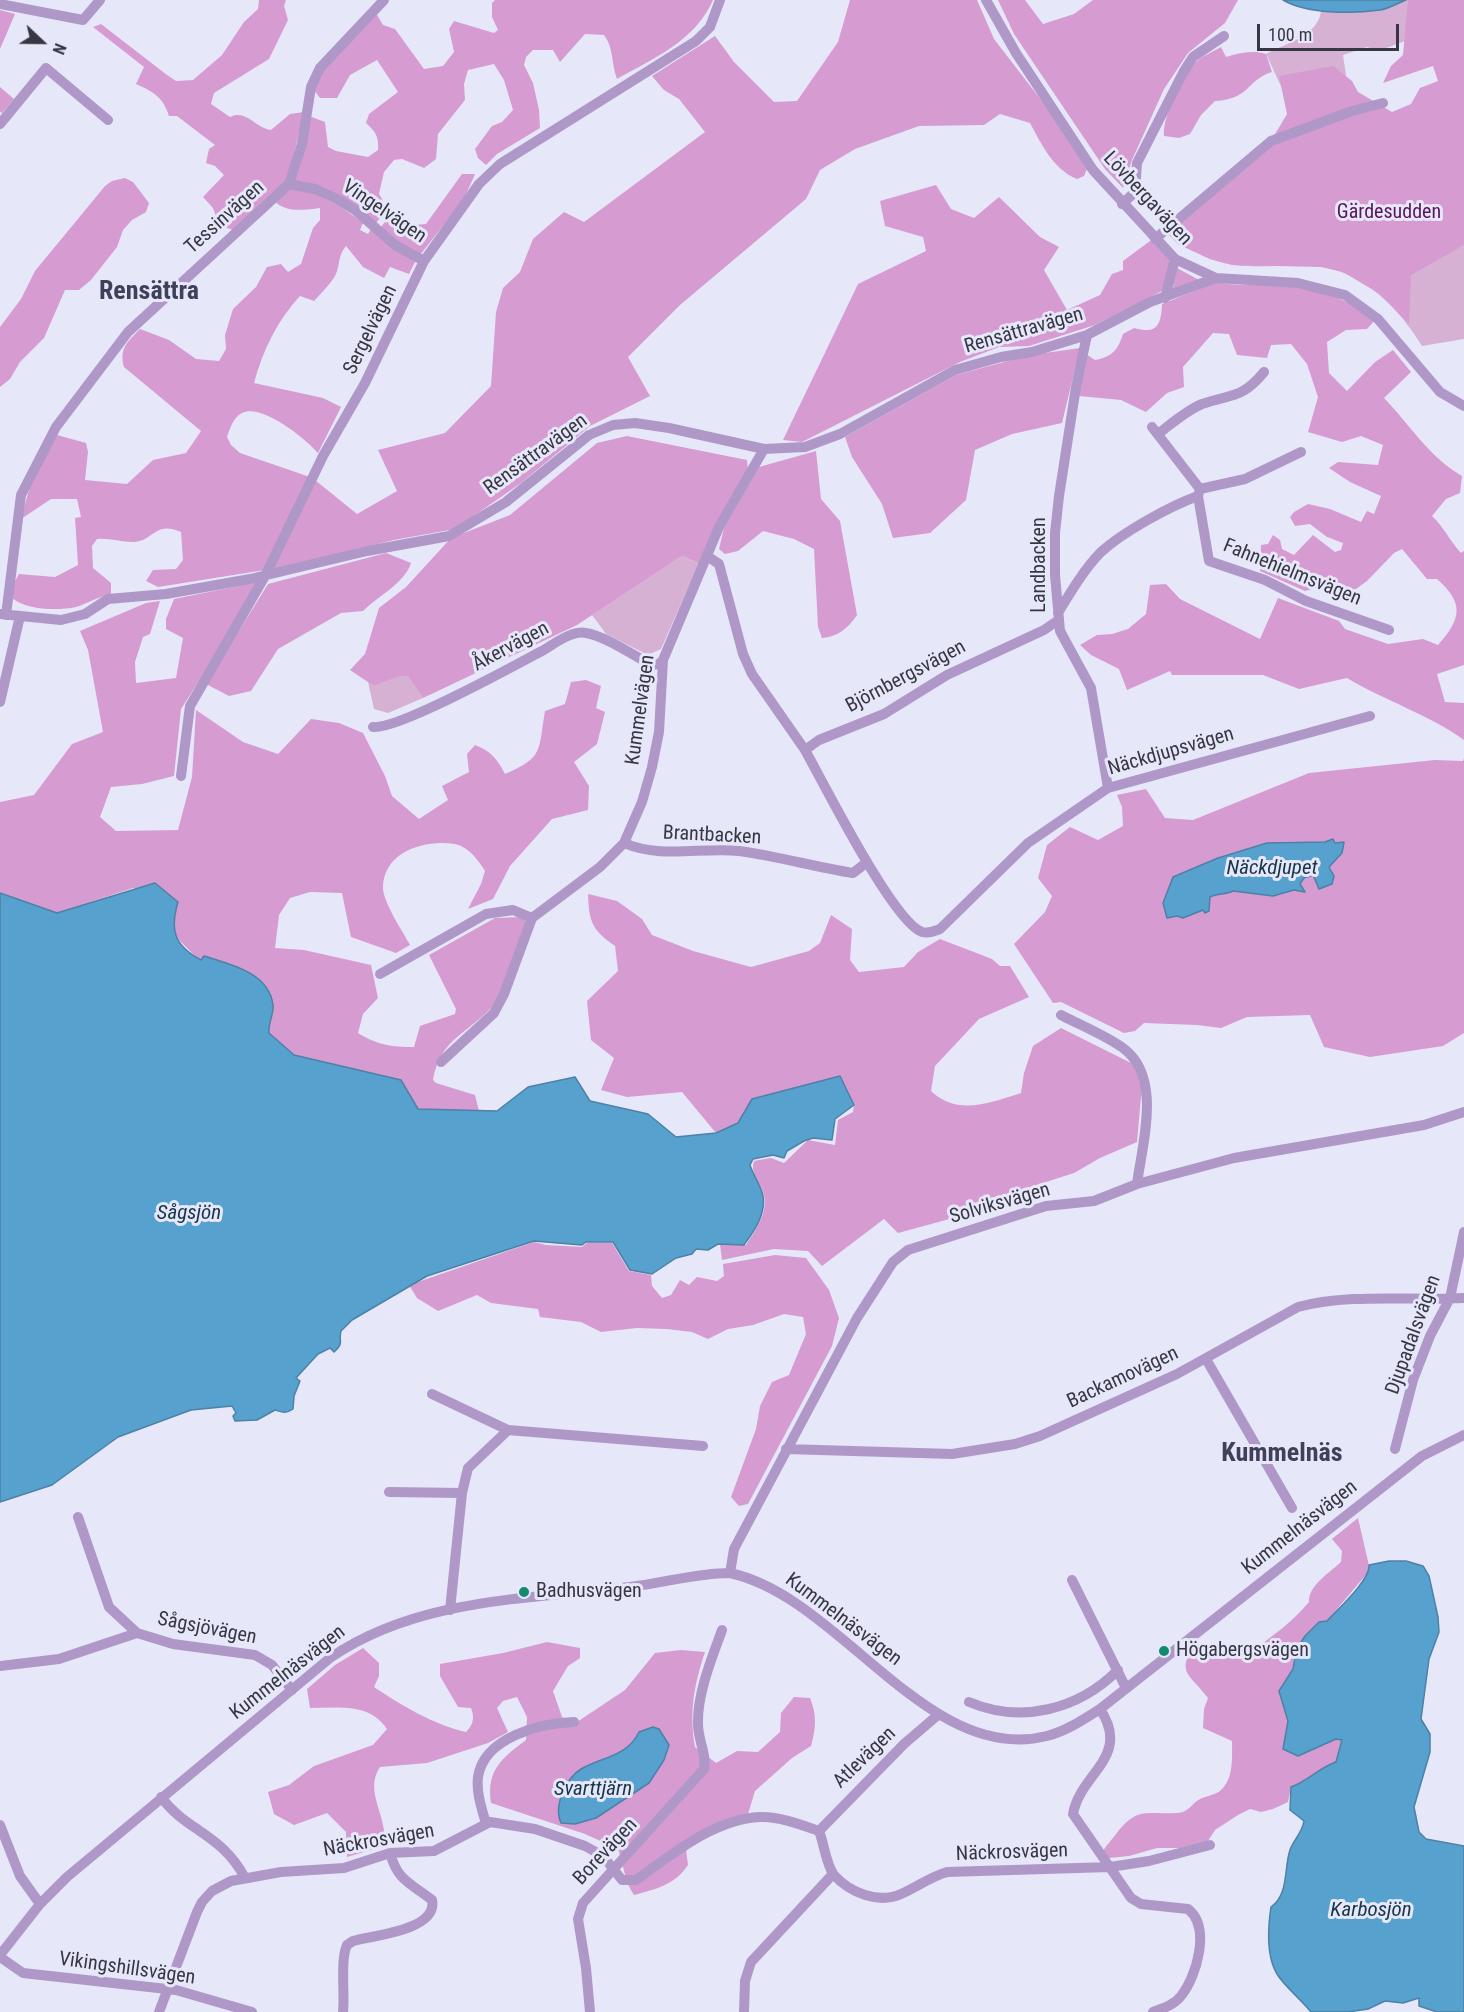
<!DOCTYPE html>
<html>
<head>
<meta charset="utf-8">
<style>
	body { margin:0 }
	#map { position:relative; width:1464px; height:2012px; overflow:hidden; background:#e7e7fa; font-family:"Roboto Condensed",sans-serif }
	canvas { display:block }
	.north { position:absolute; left:12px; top:12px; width:60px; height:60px; -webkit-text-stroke:4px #e7e7fa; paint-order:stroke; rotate:112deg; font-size:16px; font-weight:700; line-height:24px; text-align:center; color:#373744 }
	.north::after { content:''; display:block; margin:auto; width:21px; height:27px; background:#373744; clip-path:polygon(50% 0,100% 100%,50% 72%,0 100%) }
	.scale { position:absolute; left:1257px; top:24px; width:142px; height:27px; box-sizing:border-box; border:3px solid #373744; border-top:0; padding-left:8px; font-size:18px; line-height:21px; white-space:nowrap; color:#373744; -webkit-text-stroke:4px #e7e7fa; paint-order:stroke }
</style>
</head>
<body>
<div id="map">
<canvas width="1464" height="2012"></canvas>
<div class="north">N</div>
<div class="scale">100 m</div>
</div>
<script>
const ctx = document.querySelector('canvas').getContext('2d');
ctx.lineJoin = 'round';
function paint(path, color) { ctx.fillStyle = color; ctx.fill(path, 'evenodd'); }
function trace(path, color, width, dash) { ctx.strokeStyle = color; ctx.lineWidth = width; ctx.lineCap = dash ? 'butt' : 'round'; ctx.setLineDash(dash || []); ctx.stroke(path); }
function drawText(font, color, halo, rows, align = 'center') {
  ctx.font = font + ' "Roboto Condensed",sans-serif'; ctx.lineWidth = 6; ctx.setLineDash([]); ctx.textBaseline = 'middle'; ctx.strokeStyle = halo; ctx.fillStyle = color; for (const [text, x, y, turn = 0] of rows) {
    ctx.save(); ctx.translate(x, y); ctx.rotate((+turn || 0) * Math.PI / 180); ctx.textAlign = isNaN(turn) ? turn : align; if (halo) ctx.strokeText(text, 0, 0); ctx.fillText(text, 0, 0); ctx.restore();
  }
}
const green = new Path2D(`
	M1321,0H1464V339L1422,346C1401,311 1364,272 1321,267C1292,263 1262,269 1233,265C1213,262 1195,252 1178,244L1364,142L1459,78L1416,37L1378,51L1367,47L1343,55L1351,109L1300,127L1266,54C1291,41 1326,34 1321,0Z
	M682,556L699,563L661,649L648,655L606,634L592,615Z
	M399,675H408L423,698L388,713L374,709L368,682L374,686Z`);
const forest = new Path2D(`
	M259,0H286L284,6L288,20L269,59L214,93L211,104L230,117C246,109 254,127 271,130L290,114L304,112L288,180L233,230L219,225L213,208L203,197L224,175L215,166L206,163L209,149L215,145L177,116H169C163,97 154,92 136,84L144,67L93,27L101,24L167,75L176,81L193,80L222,55L244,22L258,9Z
	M495,0H713C695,41 654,58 617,79C611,63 614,48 604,35L585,34L560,62L553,50H533L526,57L524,65L533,83L539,110L540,128L497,154L486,165L478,158L475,149L492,126L502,122L513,110L504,80L494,64L468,70L464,84L465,100L438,134L436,159L424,168L402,159L394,160L384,172L379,194L388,209L375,224L292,182L309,116L325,122L328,147L336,151L368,157L378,150C379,137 376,132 366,123L369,114L398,92L377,60L350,75L337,98H320L314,90L323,68L376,13L383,25L395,29L424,69L443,66L454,52L449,29L454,21L494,33L498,30L492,17V3Z
	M850,0H977L994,39L1048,109L1087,169L1084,176L1077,179C1053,169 1042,145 1030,123L1000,114L984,125L919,126L855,149L820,170L806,199L680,305L628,357L650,396L590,426L521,483L455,529L394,540L270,570L315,480L357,514L397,491L378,450L445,433L491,386L496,312L503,288L520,272L533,239L564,212L584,222L705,132L679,99L664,90L652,76L715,36L734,62L774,102L797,101L838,42Z
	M998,0H1025L1043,24L1074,14L1093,0H1238L1225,23L1188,53L1164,89L1132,160L1123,188L1105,169L1014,34Z
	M1408,0H1464V245L1411,275L1409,324L1380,294L1343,272L1321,267L1233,265L1210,259L1178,244L1166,232L1271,141L1287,114L1279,76L1333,66L1352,81L1358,92L1392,112L1411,104L1420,88L1438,81L1433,66L1383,83L1391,66L1403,55Z
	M0,10L15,14L0,49Z
	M1221,47L1226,57C1239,53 1252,50 1266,54L1272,72C1246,80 1251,99 1215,101L1201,115L1190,134L1179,138L1164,136C1162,118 1182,75 1196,62C1202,56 1213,52 1221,47Z
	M0,87L14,99L2,113L0,112Z
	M462,174H475L464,199L420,255L400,244L381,227L389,217L406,219L414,225L426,224Z
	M125,178L133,182L149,203L146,212L132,220L123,230L117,247L91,280L79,290H65L44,338L20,362L10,379L0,387V327L21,299L35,271L105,186L112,181Z
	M936,185L951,209L974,218L999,197L1040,237L1059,247L1044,270L1067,310L1100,295L1112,274L1123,270V261L1150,241L1164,250L1171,263L1162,291L1095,325L1029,346L999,347L960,362L802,442L783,440L858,284L926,251L923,237L885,226L880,201Z
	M290,186C320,193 339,204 363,223L360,230L368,234L371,229L416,260L409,274L390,267L384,278L363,267L346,246C338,255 340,264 336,274C331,284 321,293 314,301L300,296C277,321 263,350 254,383L323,398L341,407L318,453C305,438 261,403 242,413C233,418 230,428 227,437L231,445L240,453L310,477L265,570L158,587L146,581L153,570L176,569L183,560L181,532C154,520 154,542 132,542C121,542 109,538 97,539L92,546L93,568L111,583V595C98,596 89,603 76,607C57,611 26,610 12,598L14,583L19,574L55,577L78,565L75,518L81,517L77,499H51L21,519L30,486L57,435L86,443L88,452L85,480L127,484L153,460L186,453L201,431L124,367C119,349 127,342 140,329L169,340L196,359L219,361L226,349L225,335L233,309L256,287L267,267L281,264L288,272L301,264L313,228L320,220V208C304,210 286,213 274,201Z
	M1177,268L1201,281L1172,293Z
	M1217,282C1243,288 1269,282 1295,285C1324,288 1352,304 1376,319L1367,329L1346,330L1327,342L1329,373L1347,391L1375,362L1393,350L1411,372L1384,398C1410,425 1429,457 1462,476L1460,493L1446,499L1432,516C1444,527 1450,541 1461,553L1464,551V665L1437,674L1445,702L1464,703V740C1428,714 1385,701 1347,678L1299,689L1263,675H1172L1170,671L1127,690L1119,669L1091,655L1080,645L1097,635L1112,634L1128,629L1146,614L1150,585L1166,584L1180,599L1260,639L1278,598L1339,621L1345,629L1388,644L1423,639L1438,645C1462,618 1464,603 1437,579H1427L1402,549L1394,553L1367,581L1342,599L1316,588L1305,591L1260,571L1261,545L1268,544L1273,535L1280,540L1282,549L1294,555L1313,535L1335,552L1341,550L1343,543L1327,537L1310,524L1295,526L1290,517L1294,512L1308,504L1330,509L1361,522L1367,511L1374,514L1381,496L1350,482L1329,468L1338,462L1378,465L1383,445L1361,436L1342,442L1308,432L1318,397L1307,364L1291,344L1271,345L1267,358L1237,355L1229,334L1213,333L1183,367L1184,387L1167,393L1146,412L1121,400L1079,396L1086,354L1095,360C1112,357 1118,350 1123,334L1134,328C1158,335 1161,324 1162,304Z
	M1080,348L1062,423L1012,434L975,450L966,500L930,533L893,538L882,504L852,457L845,437L956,375L1030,355Z
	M627,436L747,460L748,471L699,563L682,556L577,625L423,698L408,676H399L374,686L350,670L365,654L379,608L406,587L451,538L510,515L597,443Z
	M816,451L821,499L840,521L857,615C848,628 838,637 822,638L818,627L814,549L794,539L763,531L738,551L725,554L719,549L724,528L759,467Z
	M386,553L411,563C405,583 378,596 363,611L341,613L278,649L251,691L229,696L206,684L268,584Z
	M258,582L230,632L181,709L174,776L142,784L111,787L100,817L116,831L178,830L192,777L196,710L243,742L278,754L311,719L339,723L363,733L385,776L392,796L419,819L448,800L442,786L469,772L467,754L475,745C491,751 498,760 505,774C545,757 538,750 545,711L565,704L571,682L586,680L601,686L596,708L605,712L597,744L574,762L589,786L588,810L552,819L510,866L493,899L468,909L481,884L485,871C478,860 469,847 455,844C424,839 383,852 383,888C383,902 403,932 410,945L396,953L351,937L342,893L310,892L290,898L279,915L275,948L304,950L371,965L378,998L363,1014L358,1033C377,1045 392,1047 414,1047L420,1026L455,1014L456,1009L429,955L495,918L523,917L526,922C518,943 506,993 492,1007C467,1034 440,1039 433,1080L436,1083L475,1095L479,1111L418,1109L401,1080L294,1055L269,1033C268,1023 274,1014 273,1005C270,972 229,964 204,956L201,960L197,958L174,935L173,921L178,901L133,888L57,913L0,893V802L34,795L72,744L103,732L88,650L80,631L146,603L160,601L150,634L143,637L135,662L136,683L176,678L183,638L166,629V619L174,599Z
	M1464,758V1033L1443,1046L1370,1057L1324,1047L1310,1015L1247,1017L1221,1028L1197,1025L1144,1023L1135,1031L1124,1033L1061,1002L1053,1003L1014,944L1045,912L1052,896L1038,878L1047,845L1070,827L1098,840L1123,826L1122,807L1117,795L1146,789L1165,818L1193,820L1309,773L1435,760L1463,761Z
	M588,894L617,901L642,919L652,935L693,951L751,967L809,951L820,943L831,915L852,929L850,960L859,972L904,967L918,952L940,939L992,959L1000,966H1010L1029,997L979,1019L935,1066L931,1091C957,1116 990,1103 1021,1093L1024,1073L1033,1046L1061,1028L1135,1065L1142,1085L1137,1142L1100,1158L1074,1173L978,1204L957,1217L898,1233L884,1219L822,1266L808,1251L774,1249L722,1260L720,1244L746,1245C755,1231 770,1211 763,1192C759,1182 750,1172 754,1161L771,1158L784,1163L808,1140L835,1145L838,1120L853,1112L854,1105L840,1076L753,1099L738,1123L716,1133L682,1092L627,1097L601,1090L614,1058L591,1040L587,1001L618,971L615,946C592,930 589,922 588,894Z
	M534,1242L546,1245L582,1247L587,1243H612L629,1271L651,1275L652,1286L662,1298L671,1295L680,1280L689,1285L697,1277L717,1281L724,1276L723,1264L775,1255L806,1258L829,1290L839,1318L832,1346L748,1504L739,1506L731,1497L756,1429L760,1406L772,1382L789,1375L806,1334L803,1317L784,1314L753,1325L728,1329L708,1339L692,1332L667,1329L637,1328L601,1332L581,1322L540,1317L538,1309L491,1303L477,1295L438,1311L417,1298L409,1285Z
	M1358,1518L1370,1570L1326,1622H1319L1294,1657L1293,1669L1279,1691L1288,1721L1283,1749L1298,1756L1336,1739L1342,1740L1336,1762C1320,1767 1308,1781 1291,1787L1288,1802L1273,1809L1261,1812L1250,1809L1238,1815L1215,1830L1208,1841L1184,1848H1157L1129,1856L1109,1858L1102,1853C1106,1845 1111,1841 1116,1834C1138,1806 1145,1815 1177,1813C1188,1813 1191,1804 1200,1799C1206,1796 1216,1795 1221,1790C1234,1778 1232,1757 1232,1741L1203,1728L1204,1709L1208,1698C1190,1674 1174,1672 1197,1643L1250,1652C1272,1637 1292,1622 1309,1602C1308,1586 1329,1573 1341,1562L1342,1551L1332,1539Z
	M547,1642L580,1648V1658L568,1666L553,1691L562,1717L574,1724L625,1690L655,1653L681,1650L705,1652C694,1685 689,1712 695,1747L716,1763L737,1751L758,1752L780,1732L781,1713L794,1697L810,1698C817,1715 816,1728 811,1746L792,1758L755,1791L748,1814L685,1842L688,1865C675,1885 656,1889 634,1895C624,1881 624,1865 618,1849L585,1834L491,1803C486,1770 502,1758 526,1740L527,1717L517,1697L503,1701L497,1708L508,1732L488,1743L427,1763L380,1767C363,1792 389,1817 384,1846L347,1857L346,1832L327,1813L294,1825L274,1814L268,1792L289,1785L314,1766L373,1745L387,1729C369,1702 338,1708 310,1708L307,1689L335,1665L363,1648L379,1663V1676L374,1687C401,1705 434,1725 466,1732C473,1725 475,1718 471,1708L458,1707L440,1676V1664L503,1653Z`);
const water = new Path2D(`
	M1283,0H1406C1398,3 1388,9 1380,10C1352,14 1307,14 1283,0Z
	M1333,839L1335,843L1344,842L1342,853L1329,867L1334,876L1332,884L1319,889L1313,875L1304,878L1300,884L1305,892L1294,890L1273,896L1233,891C1226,895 1218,893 1210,897L1209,911L1205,913L1203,910L1183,918L1177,916L1167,918L1163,903L1173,877L1218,858L1267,843L1325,842Z
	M155,883L178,902C170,929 173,945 201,960L204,956C229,964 269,972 273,1005C274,1014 268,1023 269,1033L294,1055L401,1080L418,1109L497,1111L528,1087L575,1077L590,1101L648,1114L676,1137L716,1133L738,1123L752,1099L840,1076L854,1105L835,1119L832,1140L813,1138L804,1141L787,1151L784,1158L773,1155L753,1159L750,1165C753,1175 761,1186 763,1196C766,1215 754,1231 744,1245L718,1244L708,1250L696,1249L692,1254L676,1258L652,1274L630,1270L613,1242H586L582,1245L534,1241L427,1276L352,1320L341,1331C338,1342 345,1342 334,1352L330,1348L318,1354L296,1378L300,1381L294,1396L293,1409C286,1414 282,1412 275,1410L257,1420L235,1421L233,1416L236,1413L232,1406L191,1410L118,1437L52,1485L0,1502V893L57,913Z
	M1389,1561H1406L1423,1566L1429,1576L1438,1617L1439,1632L1429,1659L1421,1719L1430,1734V1752L1414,1807L1419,1832L1426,1839L1464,1846V2012H1437L1419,2006V1998L1403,2003L1385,2001L1368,2009L1348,2012H1311C1302,2001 1287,1988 1279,1977C1266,1959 1268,1927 1271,1907C1289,1895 1284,1867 1290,1850C1294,1839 1302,1833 1304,1821L1290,1810L1291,1787C1308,1781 1320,1767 1336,1762L1342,1740L1336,1739L1298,1756L1283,1749L1288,1721L1279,1691L1293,1669L1296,1650L1305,1636L1319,1622L1327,1621C1337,1610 1371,1579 1369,1565Z
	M653,1727L659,1729L669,1745L664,1760L649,1783L596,1818L575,1824L561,1823C553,1807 566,1778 581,1769C602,1757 628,1756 639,1732Z`);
const minor = new Path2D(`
	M986,0L1016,53L1093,170L1175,259L1216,278L1298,283L1345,295L1378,319L1440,392L1464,406
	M0,4L83,20L100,0
	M0,124L46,68L108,120
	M289,184L315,189L337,199L355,210L395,245L424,261
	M1122,204L1135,192L1137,163L1184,71L1193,57L1224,36
	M1155,239L1271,141L1352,111L1383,103
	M1165,298L1175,259
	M1087,335L1076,387L1059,496L1055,533V575L1060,631L1091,688L1108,788
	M1152,427L1200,489
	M1158,434C1171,424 1187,410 1202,404C1231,394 1242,399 1264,372
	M1198,496L1209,561L1265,580L1306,601L1389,630
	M707,556L719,564L743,654L752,674L805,750
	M1058,613C1070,593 1085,568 1101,552C1123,532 1170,506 1198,496L1200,489L1245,479L1301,452
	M0,614L61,620L85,614L108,599L166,594L250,579L367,551L449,536L506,502L589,435L613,425L635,423L669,428L764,449L805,447L840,434L955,370L1001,357L1032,352L1087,335L1150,302L1216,278
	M6,615L21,495L56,427L128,332L289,184L302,144L311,87L320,68L384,0
	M1057,621L1044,630L947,675L884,714L819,740L805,750C823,782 893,922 922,932C929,934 934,931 940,929L1028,843L1108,788L1370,716
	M0,702L20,616
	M373,727C397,730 512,667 540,652C553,645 571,630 586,633C605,636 634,656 652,665L659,664L663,660
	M181,776L190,706L265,576L323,456L365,383L424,261L479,184L500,164L696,41L710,27L720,0
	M624,843C661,859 701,847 739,851C777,856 815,867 853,873L866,863
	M380,974L486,914L513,910L532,918
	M1061,1015C1082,1026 1105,1035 1123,1048C1163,1077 1142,1144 1137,1184
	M441,1062L494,1013L504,994L532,918L600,867L624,843L642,802L652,767L659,732L663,660L719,527L764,449
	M1206,1359L1292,1508
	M432,1394L508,1430
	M786,1449L952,1454L1015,1444L1040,1436L1177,1374L1298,1307C1352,1293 1409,1301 1464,1298
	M1395,1449L1413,1380L1430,1336L1450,1298L1464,1232
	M389,1492L462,1493
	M78,1517L109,1607L137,1633
	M730,1573L734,1549L857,1318L893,1262L908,1250L1046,1206L1094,1201L1137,1184L1234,1158L1424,1125L1464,1112
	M1072,1580L1126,1688
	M450,1610L462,1493L468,1468L508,1430L703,1446
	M0,1666L59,1659L137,1633L173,1644L255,1655L272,1665L292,1690
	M969,1702C1021,1724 1078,1710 1118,1670
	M1100,1709C1132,1757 1080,1773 1073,1814L1131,1898L1141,1904L1188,1909C1211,1927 1197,1976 1181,1996C1174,2005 1164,2008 1153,2012
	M161,1797C186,1831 222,1834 245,1878
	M486,1824C482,1809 476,1793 478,1777C484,1737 541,1723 574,1722
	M0,1825L20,1876L40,1904
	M819,1831L904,1744L939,1714
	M0,1955L40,1904L67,1877L330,1658C417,1598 529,1599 630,1587C664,1583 696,1573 730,1573C841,1597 927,1766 1047,1736C1066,1731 1083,1720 1100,1709L1422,1456L1464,1435
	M0,1957L23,1973L176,1990L252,2012
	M159,2012L197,1912L202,1902L212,1891L231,1881L281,1872L344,1868L390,1853L434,1851L490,1822L535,1829L585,1846L603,1856L622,1880H636C671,1855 714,1819 760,1817C778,1816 802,1825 819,1831C824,1843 826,1865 834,1875C850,1893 879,1904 901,1894C917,1887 930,1877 947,1872L1110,1867L1149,1861L1210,1845
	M343,2012C345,1993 340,1960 347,1945L353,1941C375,1935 438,1930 432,1900C411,1883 398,1882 390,1853
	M590,2012L586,1968L578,1919L583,1903L704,1769C707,1755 698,1740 698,1724C697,1694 712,1658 722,1630
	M744,2012L745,1981L751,1962L833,1874`);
const markers = [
	[524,1592,6,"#128a6d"],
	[1164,1651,6,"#128a6d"]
];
const streetNames = [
	["Lövbergavägen",1147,199,47],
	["Vingelvägen",384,212,34],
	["Tessinvägen",225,218,-42],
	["Sergelvägen",371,330,-64],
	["Rensättravägen",1024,331,-16],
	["Rensättravägen",536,455,-36],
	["Landbacken",1040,565,-90],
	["Fahnehielmsvägen",1292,573,22],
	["Åkervägen",511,647,-28],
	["Björnbergsvägen",906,677,-28],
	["Kummelvägen",641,710,-82],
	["Näckdjupsvägen",1171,752,-16],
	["Brantbacken",712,836,3],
	["Solviksvägen",1000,1204,-16],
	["Djupadalsvägen",1414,1335,-70],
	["Backamovägen",1123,1378,-25],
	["Kummelnäsvägen",1300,1528,-38],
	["Kummelnäsvägen",843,1620,37],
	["Sågsjövägen",207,1629,11],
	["Kummelnäsvägen",288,1673,-38],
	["Atlevägen",865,1758,-44],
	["Näckrosvägen",379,1841,-10],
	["Borevägen",606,1852,-47],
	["Näckrosvägen",1012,1853,-2],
	["Vikingshillsvägen",127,1969,8]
];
const parkNames = [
	["Gärdesudden",1389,213]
];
const poiNames = [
	["Badhusvägen",536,1592],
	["Högabergsvägen",1176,1651]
];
const waterNames = [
	["Näckdjupet",1272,869],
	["Sågsjön",189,1214],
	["Svarttjärn",593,1790],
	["Karbosjön",1371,1911]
];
const districtNames = [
	["Rensättra",149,292],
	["Kummelnäs",1282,1454]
];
paint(green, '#d7b1d3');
paint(forest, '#d69bd1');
paint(water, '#57a1cf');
trace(water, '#4d81a5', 1.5);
trace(minor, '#af98c8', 10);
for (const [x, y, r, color] of markers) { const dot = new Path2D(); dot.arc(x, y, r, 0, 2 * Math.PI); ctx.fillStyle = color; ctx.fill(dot); trace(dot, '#e7e7fa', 2); }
drawText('20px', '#373744', '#e7e7fa', streetNames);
drawText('20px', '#5a1458', '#e7e7fa', parkNames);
drawText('20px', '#373744', '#e7e7fa', poiNames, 'left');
drawText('italic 21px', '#153549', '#e7e7fa', waterNames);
drawText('bold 26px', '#3f4059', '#e7e7fa', districtNames);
</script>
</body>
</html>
